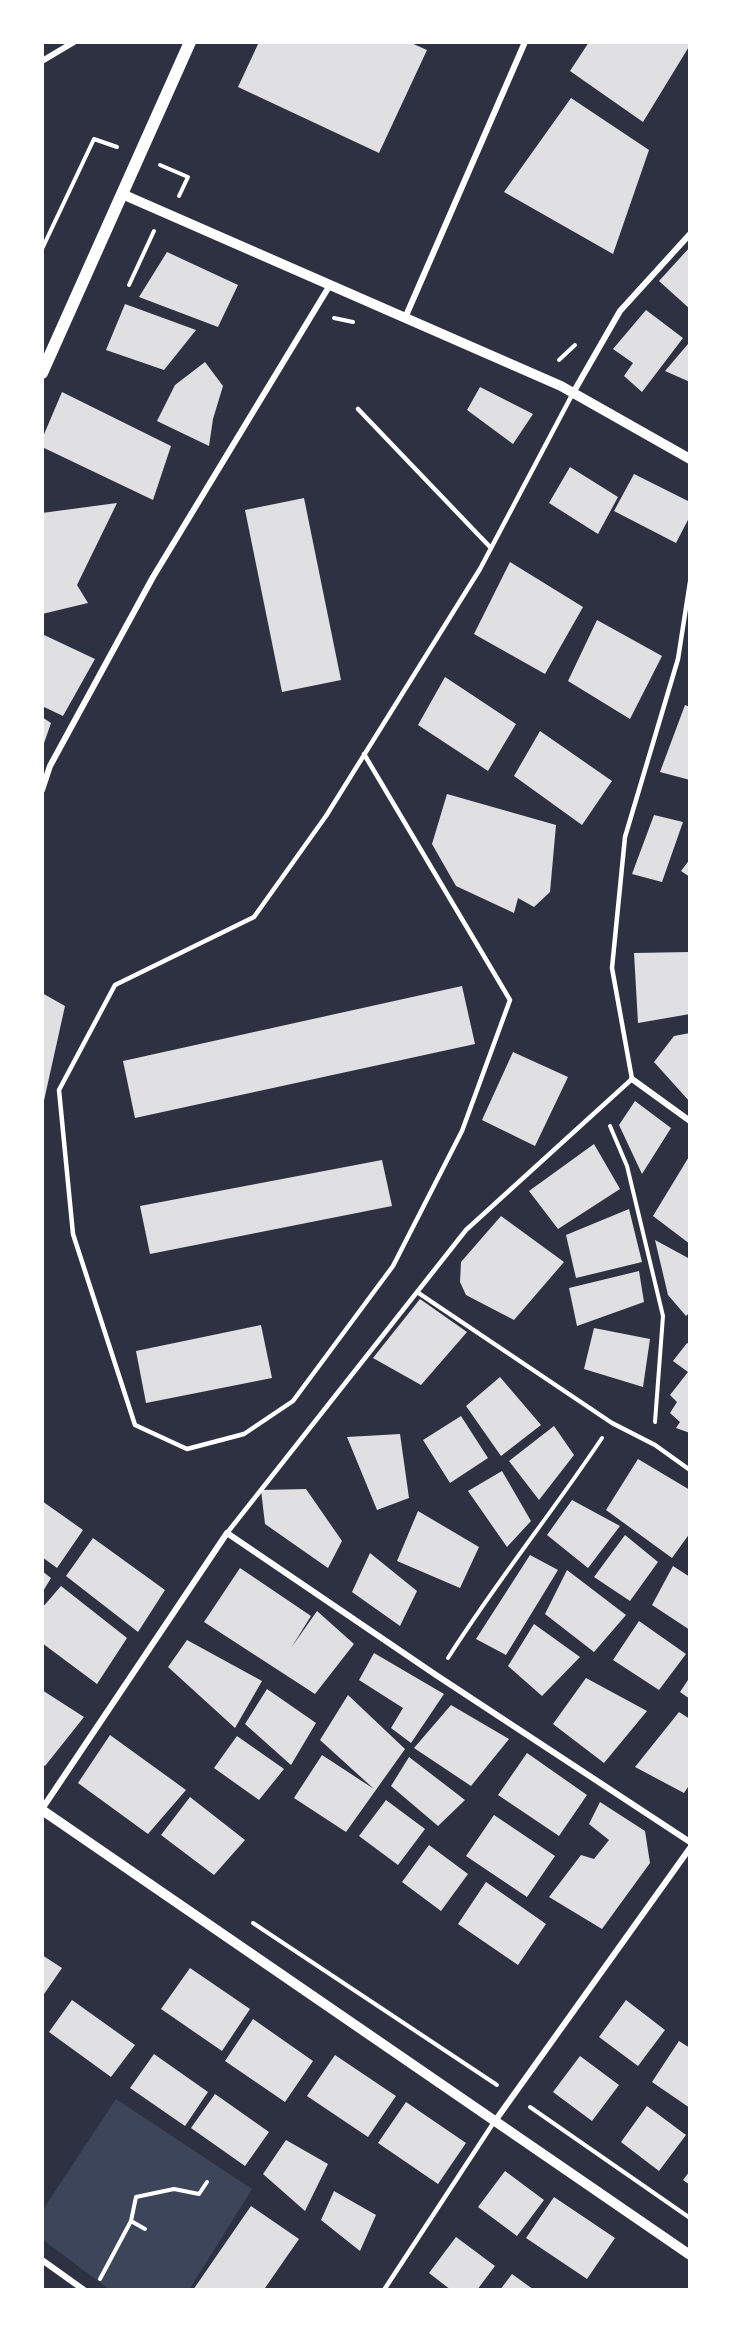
<!DOCTYPE html>
<html>
<head>
<meta charset="utf-8">
<style>
	body { margin:0 }
	#map { position:relative; width:732px; height:2332px; overflow:hidden; background:#2d3142; font-family:"Work Sans",sans-serif }
	canvas { display:block }
	.frame { position:absolute; inset:0; border:44px solid #fff; pointer-events:none }
</style>
</head>
<body>
<div id="map">
<canvas width="732" height="2332"></canvas>
<div class="frame"></div>
</div>
<script>
const ctx = document.querySelector('canvas').getContext('2d');
ctx.lineJoin = 'round';
function paint(path, color) { ctx.fillStyle = color; ctx.fill(path, 'evenodd'); }
function trace(path, color, width, dash) { ctx.strokeStyle = color; ctx.lineWidth = width; ctx.lineCap = dash ? 'butt' : 'round'; ctx.setLineDash(dash || []); ctx.stroke(path); }
const green = new Path2D(`
	M116,2099L252,2189L189,2290H110L42,2239V2211Z`);
const building = new Path2D(`
	M259,42H409L427,50L379,153L238,87Z
	M589,42H690V45L643,122L570,71Z
	M571,98L649,150L613,254L504,192Z
	M690,247V309L659,281Z
	M167,252L238,285L218,327L139,297Z
	M125,304L196,330L164,370L106,350Z
	M646,310L683,338L642,392L624,376L633,363L613,349Z
	M688,344L690,345V382L665,371Z
	M205,362L223,386L213,419L209,446L157,421L175,385Z
	M480,387L533,414L513,444L467,410Z
	M62,392L171,446L153,500L42,447V439Z
	M570,467L618,497L598,534L549,503Z
	M634,474L690,502V516L676,543L614,511Z
	M304,498L341,680L282,692L245,510Z
	M117,503L77,585L88,603L42,614V513Z
	M510,562L583,607L545,674L474,634Z
	M597,620L662,656L630,719L568,681Z
	M42,634L95,659L63,716L42,706Z
	M445,677L516,724L488,771L418,725Z
	M685,705L690,707V780L660,772Z
	M42,717L51,723L42,749Z
	M540,731L612,781L582,825L514,776Z
	M447,794L556,825L550,892L534,907L518,898L514,913L456,886L432,844Z
	M654,815L683,822L662,882L632,874Z
	M690,859V877L681,871Z
	M690,952V1014L638,1023L634,953Z
	M462,986L475,1044L135,1118L123,1061Z
	M42,993L65,1006L43,1105H42Z
	M690,1033V1102L654,1062L674,1036Z
	M513,1052L568,1077L535,1146L482,1120Z
	M635,1101L671,1128L642,1174L619,1125Z
	M594,1144L620,1189L558,1229L529,1191Z
	M690,1155V1244L653,1216Z
	M382,1160L392,1206L150,1254L140,1206Z
	M629,1209L642,1262L576,1278L566,1235Z
	M501,1216L564,1262L514,1320L466,1295L460,1282L461,1262Z
	M655,1240L690,1259V1312L686,1316L668,1295Z
	M639,1271L644,1302L577,1326L569,1288Z
	M420,1299L467,1332L421,1385L373,1358Z
	M261,1325L272,1378L146,1403L136,1351Z
	M594,1328L650,1339L643,1387L584,1369Z
	M687,1343L690,1345V1433L676,1428L680,1422L670,1413L677,1402L670,1395L688,1372L673,1361Z
	M500,1377L541,1425L501,1456L466,1406Z
	M461,1416L488,1458L450,1483L423,1440Z
	M554,1426L574,1455L539,1500L509,1461Z
	M400,1434L409,1498L377,1510L347,1437Z
	M638,1459L690,1490V1533L672,1558L606,1510Z
	M502,1471L531,1521L507,1547L468,1491Z
	M306,1489L342,1541L328,1568L265,1524L261,1490Z
	M572,1500L620,1526L588,1568L547,1535Z
	M42,1501L83,1530L57,1568L42,1557Z
	M418,1511L479,1547L460,1588L397,1561Z
	M625,1535L658,1562L630,1601L594,1577Z
	M93,1538L165,1590L138,1632L66,1576Z
	M370,1553L417,1591L400,1626L352,1592Z
	M530,1555L558,1570L506,1655L476,1639Z
	M673,1566L690,1577V1630L652,1605Z
	M240,1568L311,1616L291,1648L317,1611L354,1644L315,1694L204,1622Z
	M567,1570L626,1615L594,1652L545,1614Z
	M42,1571L51,1578L42,1593Z
	M61,1586L127,1638L97,1684L42,1643V1608Z
	M639,1621L686,1654L659,1690L613,1660Z
	M534,1624L580,1657L542,1696L508,1666Z
	M187,1640L262,1681L235,1728L168,1667Z
	M374,1653L444,1694L411,1743L391,1728L403,1708L359,1680Z
	M690,1677V1699L680,1692Z
	M586,1678L647,1711L604,1763L553,1724Z
	M267,1689L316,1723L291,1765L245,1724Z
	M42,1690L84,1717L45,1766L42,1764Z
	M348,1695L405,1749L346,1832L294,1798L322,1755L374,1789L320,1740Z
	M451,1705L509,1739L471,1786L414,1748Z
	M679,1712L690,1719V1784L684,1793L635,1767Z
	M110,1735L186,1790L148,1834L78,1783Z
	M237,1736L284,1769L259,1800L214,1768Z
	M527,1753L587,1795L559,1836L498,1795Z
	M409,1757L465,1800L438,1826L391,1786Z
	M190,1797L245,1840L214,1875L161,1835Z
	M386,1800L425,1829L398,1865L359,1836Z
	M600,1802L645,1831L650,1863L602,1929L549,1897L581,1855L594,1859L609,1840L589,1824Z
	M494,1815L555,1856L527,1897L466,1856Z
	M429,1845L468,1874L441,1911L402,1882Z
	M486,1882L546,1924L518,1965L458,1924Z
	M42,1955L62,1968L42,1997Z
	M190,1968L250,2009L222,2051L161,2009Z
	M72,2000L135,2045L111,2077L49,2032Z
	M626,2000L665,2030L638,2066L599,2037Z
	M253,2019L313,2061L285,2102L225,2061Z
	M679,2041L690,2048V2108L652,2082Z
	M154,2054L208,2092L185,2126L130,2088Z
	M335,2055L396,2096L368,2137L307,2096Z
	M580,2056L619,2085L592,2121L553,2092Z
	M215,2094L269,2132L245,2166L191,2128Z
	M406,2102L466,2143L438,2184L378,2143Z
	M647,2106L686,2135L659,2171L621,2142Z
	M286,2140L328,2164L305,2211L263,2174Z
	M505,2171L544,2200L517,2236L478,2207Z
	M690,2171V2185L683,2180Z
	M334,2191L376,2215L360,2251L321,2220Z
	M554,2197L615,2238L587,2279L526,2238Z
	M251,2206L299,2239L265,2288L268,2290H193Z
	M456,2237L495,2266L477,2290H451L429,2273Z
	M512,2274L534,2290H500Z`);
const path = new Path2D(`
	M160,165L188,177L179,196
	M42,249L94,139L117,147
	M129,285L154,231
	M334,318L353,322
	M559,360L575,345
	M610,1126L627,1166L663,1316L655,1422
	M448,1658C496,1582 552,1513 602,1438
	M253,1923L497,2085
	M530,2107L690,2218
	M131,2221L136,2197L174,2189L199,2194L207,2182
	M100,2279L131,2221L145,2229`);
const service = new Path2D(`
	M358,409L491,548
	M364,754L510,1000L462,1131L393,1266L293,1401L244,1434L187,1449L135,1425L73,1234L59,1090L115,985L254,917L326,816L480,569L573,393
	M417,1292L612,1423L655,1445L690,1470
	M227,1533L466,1230L632,1079L612,968L625,837L678,659L690,582
	M384,2290L494,2122`);
const minor = new Path2D(`
	M42,61L74,42
	M405,318L525,42
	M573,393L620,311L690,234
	M42,790L50,766L153,577L330,285
	M632,1079L690,1121
	M42,1809L227,1533L436,1675L690,1842
	M495,2121L690,1848
	M42,2260L84,2290`);
const tertiary = new Path2D(`
	M122,194L561,386L690,459
	M42,1810L690,2255`);
const secondary = new Path2D(`
	M42,373L190,42`);
paint(green, '#3c4559');
paint(building, '#e0e0e3');
trace(path, '#fff', 4);
trace(service, '#fff', 4.5);
trace(minor, '#fff', 6);
trace(tertiary, '#fff', 10);
trace(secondary, '#fff', 12);
</script>
</body>
</html>
